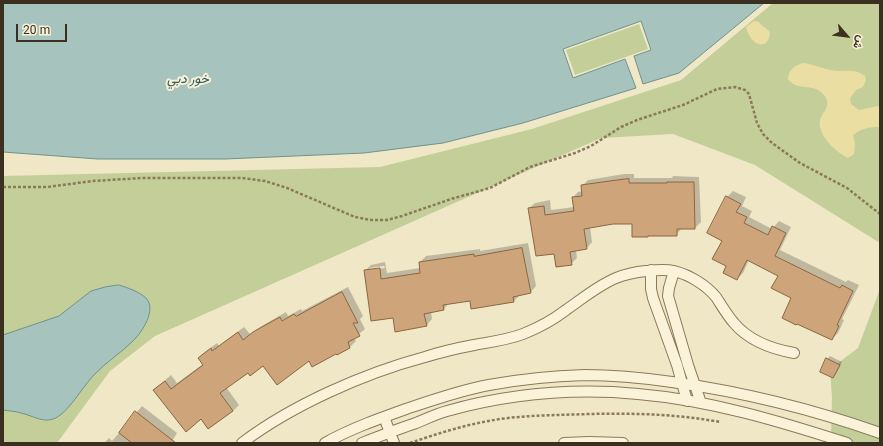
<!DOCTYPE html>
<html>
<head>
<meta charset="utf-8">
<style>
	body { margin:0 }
	#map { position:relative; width:883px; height:446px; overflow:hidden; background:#efe7c6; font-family:Georgia,Vazirmatn,serif }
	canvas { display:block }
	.frame { position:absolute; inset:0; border:4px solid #3b2f1f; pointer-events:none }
	.north { position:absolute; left:827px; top:16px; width:40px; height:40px; -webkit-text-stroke:3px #f6f0d6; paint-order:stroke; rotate:118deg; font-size:11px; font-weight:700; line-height:16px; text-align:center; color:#3b2f1f }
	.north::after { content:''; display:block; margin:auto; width:14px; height:18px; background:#3b2f1f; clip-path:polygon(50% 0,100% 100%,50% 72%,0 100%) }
	.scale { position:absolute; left:16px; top:24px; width:51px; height:18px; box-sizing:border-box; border:2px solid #3b2f1f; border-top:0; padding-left:5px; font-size:12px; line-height:14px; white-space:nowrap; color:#3b2f1f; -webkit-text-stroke:3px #f6f0d6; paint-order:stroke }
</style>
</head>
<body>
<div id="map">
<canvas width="883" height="446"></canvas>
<div class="frame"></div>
<div class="north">ش</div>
<div class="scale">20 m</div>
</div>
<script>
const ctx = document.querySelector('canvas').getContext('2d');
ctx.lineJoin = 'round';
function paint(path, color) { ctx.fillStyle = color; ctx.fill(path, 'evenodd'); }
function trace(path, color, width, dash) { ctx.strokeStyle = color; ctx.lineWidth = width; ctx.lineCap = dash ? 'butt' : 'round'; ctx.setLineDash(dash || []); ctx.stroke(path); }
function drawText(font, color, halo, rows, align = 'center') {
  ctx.font = font + ' Georgia,Vazirmatn,serif'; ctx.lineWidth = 4; ctx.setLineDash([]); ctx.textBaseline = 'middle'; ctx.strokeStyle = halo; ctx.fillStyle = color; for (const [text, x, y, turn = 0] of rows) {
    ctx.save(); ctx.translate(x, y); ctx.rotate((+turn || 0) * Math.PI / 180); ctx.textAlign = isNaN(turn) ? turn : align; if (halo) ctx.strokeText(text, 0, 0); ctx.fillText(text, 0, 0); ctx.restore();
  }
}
const green = new Path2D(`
	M773,3H880V243L755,165L673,134L601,138L155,336L110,371L57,443H3V176L380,167L532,129L681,80Z
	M639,24L648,49L575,75L566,50Z
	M880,289V443H831L832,397L830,369L858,348Z`);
const sand = new Path2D(`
	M754,21L759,22C762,27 767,28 770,32C769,52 750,46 746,27Z
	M803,63C813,64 821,68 831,70C844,73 853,67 865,76L866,80L863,87L856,90L850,98L851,104L859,110L878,106L880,108V127C869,127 862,128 853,135L855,144L854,154L848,158C836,152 817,135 820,120C823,110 834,105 822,93C815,86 807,88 799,86C795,86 791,82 788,80C788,70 794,66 803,63Z`);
const water = new Path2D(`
	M3,3H764L679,73L643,84L634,56L651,50L641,21L563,49L573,78L625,59L636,88L523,123L443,143L364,153L225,159H98L3,152Z
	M119,285C128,288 138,291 146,298C157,310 142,332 133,341C121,353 106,362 94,375C83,386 67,415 53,419C43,423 31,415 21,413C15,411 9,411 3,410V335L59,316L91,291L105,287Z`);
const shadow = new Path2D(`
	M624,174H634V178H672L673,176L699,177L701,222L695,228H682L676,235L633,223H613L590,227L592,242L587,248L576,250L577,258L571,264L529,208L535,203L550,200L551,210L574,207L573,197L578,192L583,191L582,186L588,180Z
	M733,191L746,197L742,206L752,211L749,217L772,229L779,221L791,227L780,250L846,282L848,280L859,285L842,319L844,320L838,333L832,339L793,298L779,275L749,260L743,273L737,279L727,266L723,240L727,197Z
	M528,243L536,286L530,293L520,295L514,301L470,300L449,303L444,309L431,312L432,319L426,326L394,317L365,271L371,265L385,262L387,273L420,268V262L426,256L480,249V251ZM384,266L385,268L370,270V268Z
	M348,287L363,316L360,319L365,329L354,338L356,341L350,347L337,353L309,360L263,364L248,371L226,387L239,405L233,411L154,390L171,375L177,383L203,364L199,358L205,352L217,343L219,346L244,327L250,334L260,327L286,312L288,316L301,309L302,311Z
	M830,356L842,362L836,374L833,377L827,359Z
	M142,406L177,433L171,443H104L109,438L112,441Z`);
const building = new Path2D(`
	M629,179V183H667V182H694L695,229H677V236H648V237H632V224H613L584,229L587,249L570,252L572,265L556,267L554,254L536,256L528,208L544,206L545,215L574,211L572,197L582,196L581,185L617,180Z
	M726,196L741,204L736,212L747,217L744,223L768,235L772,226L786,233L775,256L840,288L842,285L853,291L837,325L839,326L832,340L797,324L796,325L782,318L791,298L771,288L778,276L747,260L737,280L723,273L726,266L712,259L722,241L707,233Z
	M522,248L531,293L513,297L514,302L471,309L470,301L443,305L444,310L424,314L427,326L395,332L393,318L371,321L364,270L380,268L381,279L420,273L419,262L474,254V256Z
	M342,292L358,323H353L360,336L348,342L350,348L337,355L336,354L312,367L309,361L277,385L263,366L250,376L248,373L220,393L233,411L208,429L201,419L186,432L153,390L165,381L171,389L203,365L198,358L211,348L212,351L238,332L243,340L253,332L280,317L282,321L294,314L296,316Z
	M826,358L840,365L833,378L820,372Z
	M135,411L176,443H132L119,433Z`);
const path = new Path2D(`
	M3,187H47L93,181L142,178H242L265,181L287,188L355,217L371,220H387L402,216L451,199L490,188L530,167L575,153L591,146L621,127L637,120L683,105L717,89L735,87L745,90L749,94L757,123L763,134L772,143L800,163L847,188L880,214
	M410,443C442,432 474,422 508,418C535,415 562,415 590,414C633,413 677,414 720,422`);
const lane = new Path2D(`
	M651,270V289L653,298L677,365L687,401
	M674,271L669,288L668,296L688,365L701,403
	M384,417L394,443
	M242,443C292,405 365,373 425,357C441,352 458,348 474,345C490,342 507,340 523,334C538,328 553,320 566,310C582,299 597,286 616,278C626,274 636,272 646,271C655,270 666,269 674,271C690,275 706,285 716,297C722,306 727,315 734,323C749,341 772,349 794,353
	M325,443C350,429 378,419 406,409C433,400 461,390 489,385C521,379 553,376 585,375C615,375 644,378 672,382C744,392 812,409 880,433
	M362,443C380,436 398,429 416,423C426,419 436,414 447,411C508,394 575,388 638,394C709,400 779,421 847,443
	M564,443L589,442L623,443`);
const waterNames = [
	["خور دبي",188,81]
];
paint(green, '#c3ce99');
paint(sand, '#ebdea3');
paint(water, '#a7c3bd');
trace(water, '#6e928c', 1);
paint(shadow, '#0003');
paint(building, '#cea57b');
trace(building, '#8b6540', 1);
trace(lane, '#8b795b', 12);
trace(path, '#8b795b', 2.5, [3, 2]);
trace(lane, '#faf3da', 10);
drawText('italic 13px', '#2e5a5b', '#f6f0d6', waterNames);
</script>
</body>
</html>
